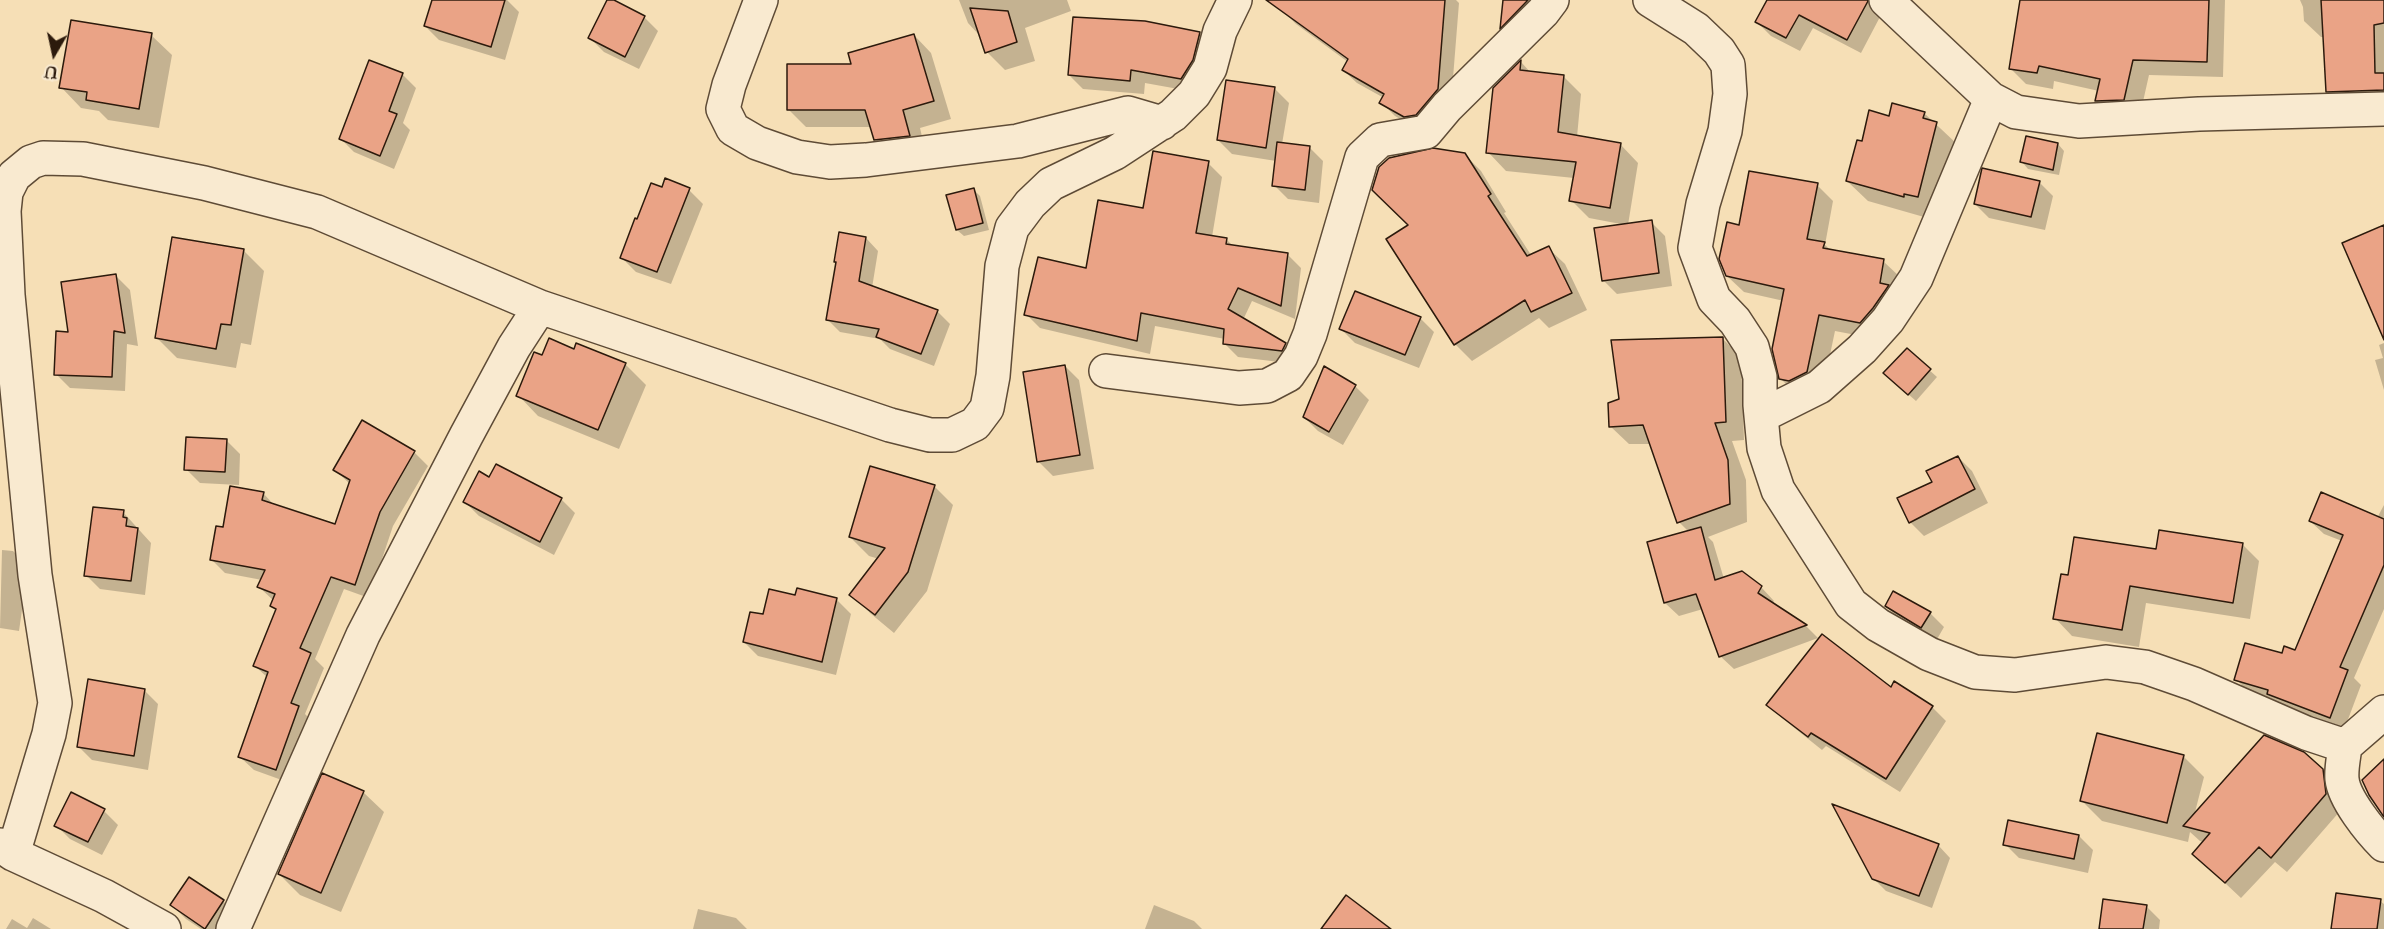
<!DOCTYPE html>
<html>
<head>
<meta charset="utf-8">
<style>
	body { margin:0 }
	#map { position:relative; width:2384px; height:929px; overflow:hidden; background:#f6dfb6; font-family:"IM FELL Double Pica",serif }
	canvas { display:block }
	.north { position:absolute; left:24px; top:24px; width:60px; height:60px; -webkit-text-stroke:4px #f9ead0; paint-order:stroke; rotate:189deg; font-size:16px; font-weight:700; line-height:24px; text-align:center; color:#2c1a0c }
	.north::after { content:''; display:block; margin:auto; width:21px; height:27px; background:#2c1a0c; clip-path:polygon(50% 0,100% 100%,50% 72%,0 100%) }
</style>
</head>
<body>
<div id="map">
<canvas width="2384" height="929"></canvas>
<div class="north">U</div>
</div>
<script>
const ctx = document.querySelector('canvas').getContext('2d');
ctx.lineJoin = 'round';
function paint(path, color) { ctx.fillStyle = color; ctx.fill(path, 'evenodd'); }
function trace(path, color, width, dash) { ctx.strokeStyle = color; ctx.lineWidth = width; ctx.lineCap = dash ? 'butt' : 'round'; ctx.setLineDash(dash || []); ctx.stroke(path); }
const shadow = new Path2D(`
	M433,0H507L519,12L505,60L439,40L425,26Z
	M609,0L644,17L658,31L639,69L604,52L590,38Z
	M959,0H1067L1071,11L1025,28L1035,61L1005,70L987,52L981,37L968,23Z
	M1290,0H1456L1459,3L1451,103L1419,130L1395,116L1381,102L1384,98L1357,83L1343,70L1348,62L1296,24L1282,10Z
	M1504,0H1543L1514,41L1501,28Z
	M1769,0H1874L1881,15L1861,53L1813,28L1800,51L1771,36L1757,22Z
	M2030,0H2225L2223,77L2149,75L2140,115L2112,117L2096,101L2099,91L2054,81L2053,89L2026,84L2010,68Z
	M2300,0H2384V107L2344,108L2327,91L2324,37H2321L2304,21L2303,7Z
	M1200,33L1214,47L1195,92L1145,83L1144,94L1083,89L1069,75Z
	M151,35L172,55L159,128L108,120L99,111L81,108L61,87Z
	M914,35L931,53L951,119L920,128L926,153L893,157L875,139L871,127H806L788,109L853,65Z
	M1521,62L1531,73L1563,76L1581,94L1577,137L1620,144L1638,163L1628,225L1651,222L1665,236L1672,286L1617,294L1603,280L1626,225L1589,218L1571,200L1574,178L1506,171L1488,152L1495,88Z
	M402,74L416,88L403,123L410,130L394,169L354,152L340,138Z
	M1275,89L1289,103L1282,144L1309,147L1323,161L1319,203L1288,199L1274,185L1276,161L1232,154L1218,140Z
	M1924,113L1957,144L1938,217L1924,213V217L1868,201L1847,181L1863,143L1890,117Z
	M2058,144L2064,151L2059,175L2028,169L2022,162Z
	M1464,154L1481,171L1506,212L1504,213L1531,255L1548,248L1565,264L1587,310L1549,328L1539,318L1472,361L1455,344L1410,225Z
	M1208,163L1222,177L1212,237L1227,240L1234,247L1287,254L1301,268L1295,319L1252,301L1243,320L1285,345L1299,359L1296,364L1238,357L1224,343L1225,339L1155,326L1150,354L1040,328L1026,314L1087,270L1145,210Z
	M2039,182L2053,196L2045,230L1989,218L1975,204Z
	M1817,185L1833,201L1825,245L1832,251L1883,261L1900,277L1877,339L1835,331L1823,388L1797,395L1780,378L1784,301L1744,292L1727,276L1740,227Z
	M662,188L689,190L703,204L671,284L636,272L622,258L638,221Z
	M973,189L980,196L989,230L964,236L957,230Z
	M866,238L878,251L872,288L937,311L950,324L934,366L890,349L880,339L840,332L827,319L837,264L835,262Z
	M244,251L264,271L251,345L241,343L236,368L177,358L156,337Z
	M116,276L130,290L138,346L127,344L125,391L70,388L56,374L70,333Z
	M1420,318L1434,332L1419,368L1355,343L1341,329Z
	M1722,338L1741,357L1744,440L1732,441L1746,480L1747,522L1708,537L1713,542L1724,579L1761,587L1774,601L1772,604L1806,626L1818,638L1734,669L1720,656L1703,609L1679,616L1665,603L1689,532L1679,522L1651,444H1629L1610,426L1621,400Z
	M2384,343V390L2375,360L2383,358L2379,345Z
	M1907,350L1937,377L1916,401L1892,380Z
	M575,351L625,364L646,385L619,449L538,416L518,395L543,357Z
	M1065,366L1079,380L1094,469L1053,476L1039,462Z
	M1325,368L1355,386L1369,400L1343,445L1318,431L1304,417Z
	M362,422L414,452L428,466L393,526L369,598L344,589L315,659L324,668L305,714L312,721L290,783L254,770L240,757L268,678L255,666L277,611L272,606L274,601L259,587L262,580L225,573L211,559L224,529L263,493L275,506L336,526L350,484L335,470Z
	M226,440L240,454L239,485L200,483L186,469Z
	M1958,457L1972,471L1988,503L1924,536L1910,522L1934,482Z
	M934,486L953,505L927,591L894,633L870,613L851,594L879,559L869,556L850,537Z
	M561,499L575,513L554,555L479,516L465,502Z
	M2384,505V609L2354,678L2361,685L2344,730L2282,707L2276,701L2249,693L2236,679L2283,655L2295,652L2342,541L2324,534L2310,521L2377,518Z
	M123,512L151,543L145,595L100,589L86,575Z
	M2242,544L2259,561L2250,619L2146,603L2139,647L2072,636L2055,618L2070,577L2157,551Z
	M2,550L13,551L20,558L24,596L19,631L0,628Z
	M798,590L837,600L851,614L836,675L758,656L744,642L764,616L797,597Z
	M1886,606L1930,613L1944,627L1936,641L1900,620Z
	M1891,689L1932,707L1946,721L1900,792L1826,746L1822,750L1782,718L1768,705Z
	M144,690L158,704L148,770L92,760L78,746Z
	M2183,756L2204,777L2194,816L2322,770L2338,786L2341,810L2287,872L2275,862L2241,898L2194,854L2204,842L2200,841L2190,832L2188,842L2102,821L2082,801Z
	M363,792L384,812L341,912L300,895L279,874Z
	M104,811L118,825L102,855L70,839L56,825Z
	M2079,836L2093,850L2088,873L2019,858L2005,844Z
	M1938,845L1950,858L1932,908L1886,891L1873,878Z
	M190,879L223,901L237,915L228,929H201L186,919L172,905Z
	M2380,901L2384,904V929H2333Z
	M1154,905L1194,921L1202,929H1145Z
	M2146,906L2160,920L2159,929H2102Z
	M698,909L736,918L747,929H693Z
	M33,918L51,929H6L12,919L27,928Z`);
const building = new Path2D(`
	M432,0H505L491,47L424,26Z
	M607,0H614L645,16L625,57L588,38Z
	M1266,0H1445L1438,89L1416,115L1404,117L1379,103L1384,94L1342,70L1348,59Z
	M1503,0H1528L1500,29Z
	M1767,0H1868V1L1847,40L1799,15L1786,38L1755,22Z
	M2020,0H2209L2207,62L2133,60L2124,100L2095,101L2100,79L2039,66L2037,73L2009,69Z
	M2321,0H2384V23L2374,25L2375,73H2384V90L2326,92Z
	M970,8L1008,11L1017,42L985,53Z
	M1073,17L1145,21L1200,32L1193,60L1181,79L1131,70L1130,81L1068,75Z
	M71,20L152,33L139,109L86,100L87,92L59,88Z
	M914,34L934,101L903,110L910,136L874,140L865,110H787V64H851L848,53Z
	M369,60L403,73L389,111L397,114L380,156L339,139Z
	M1521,60L1520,70L1564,75L1558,132L1621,143L1610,208L1569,201L1576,162L1486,153L1493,88Z
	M1226,80L1275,87L1266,148L1217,140Z
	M1892,103L1925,112L1923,118L1937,122L1918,197L1904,194V197L1846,181L1857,140L1862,141L1869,110L1889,116Z
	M2026,136L2058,143L2053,170L2020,162Z
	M1277,142L1310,146L1305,190L1272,186Z
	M1433,148L1465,153L1491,194L1488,196L1527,256L1549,246L1572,293L1531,312L1525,300L1454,345L1386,239L1408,225L1372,190L1379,167L1389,158Z
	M1153,151L1209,161L1196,233L1227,238L1226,244L1288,253L1281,306L1238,288L1228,309L1286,343L1282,351L1223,344L1224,329L1141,313L1137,341L1024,315L1038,257L1086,268L1098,200L1143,208Z
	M1982,168L2040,181L2031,217L1974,204Z
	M1749,171L1818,183L1807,239L1825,242L1823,248L1884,259L1880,283L1889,285L1873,308L1860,323L1819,315L1807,372L1789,381L1779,379L1772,349L1784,289L1726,276L1719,259L1727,222L1739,225Z
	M665,178L690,188L657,272L620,258L635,218L637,219L651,183L662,187Z
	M974,188L983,223L956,230L946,195Z
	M1652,220L1659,273L1602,281L1594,228Z
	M2384,225V340L2342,243Z
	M839,232L866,237L859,281L938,310L921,354L876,337L879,329L826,320L836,262H834Z
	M172,237L244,249L231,325L221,324L216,349L155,338Z
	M116,274L125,333L114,331L112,377L54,375L56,331L68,332L61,282Z
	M1355,291L1421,317L1405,355L1339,329Z
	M1723,337L1726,422L1715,423L1728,460L1730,504L1677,523L1643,425L1609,427L1608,403L1619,399L1611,340Z
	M549,338L574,349L576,343L626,363L598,430L516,396L534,352L542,355Z
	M1907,348L1931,369L1908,395L1883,373Z
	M1065,365L1080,455L1037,462L1023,372Z
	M1324,366L1356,385L1329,432L1303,417Z
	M362,420L415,451L380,512L355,585L331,577L300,648L311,653L291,703L299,706L276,770L238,757L268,672L253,666L276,609L270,606L275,594L257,587L265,570L210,560L216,526L223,527L230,486L264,492L262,500L335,524L350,480L333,470Z
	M186,437L227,439L225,472L184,470Z
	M1958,456L1975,489L1909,523L1897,498L1932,482L1926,471Z
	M496,464L562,498L540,542L463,502L479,471L489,477Z
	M870,466L935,485L908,572L875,615L849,595L885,548L849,537Z
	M2321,492L2384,519V565L2340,667L2348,670L2330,718L2267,694L2268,690L2234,680L2245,643L2282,653L2284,646L2295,650L2343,535L2309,521Z
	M93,507L124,510L123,517L127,518L126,526L138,528L131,581L84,576Z
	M1701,527L1715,580L1742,571L1762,586L1758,593L1807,625L1719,657L1696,594L1664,603L1647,542Z
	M2159,530L2243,543L2233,603L2130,586L2122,630L2053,619L2061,574L2068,575L2074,537L2156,549Z
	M797,588L837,598L822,662L743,642L750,612L763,614L769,589L795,595Z
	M1893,591L1931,612L1921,628L1885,606Z
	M1822,634L1891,687L1894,681L1933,706L1886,779L1811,733L1808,737L1766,705Z
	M88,679L145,689L134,756L77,747Z
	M2097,733L2184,755L2167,823L2080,801Z
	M2264,735L2304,752L2323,769L2326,794L2271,858L2259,847L2225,883L2192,854L2210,833L2183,826Z
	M2384,759V817L2369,795L2362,780Z
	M322,773L364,791L321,893L278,874Z
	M71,792L105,809L88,842L54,826Z
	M1832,804L1939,844L1919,896L1872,879Z
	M2008,820L2079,835L2074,859L2003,845Z
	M189,877L224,900L205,929L170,905Z
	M2336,893L2381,899L2377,929H2331Z
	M1346,895L1391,929H1321Z
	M2103,899L2147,905L2143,929H2099Z`);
const minor = new Path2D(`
	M761,0L729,85L723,109L733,129L757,143L797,157L830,162L866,160L1018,141L1128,113L1162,123
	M1650,0L1696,29L1719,51L1728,65L1730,94L1725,131L1703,204L1695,248L1714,299L1735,321L1752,347L1760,377V405L1764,448L1778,490L1851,604L1878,625L1929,654L1975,672L2015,675L2106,662L2145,667L2194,684L2306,733L2345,746L2384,712
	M1886,0L1991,99L2016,112L2079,121L2199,114L2384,109
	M1106,371L1239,388L1267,386L1288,375L1301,356L1310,334L1362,157L1380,140L1426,132L1447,107L1543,12L1552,0
	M1761,416L1819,387L1862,349L1888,320L1916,278L1991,99
	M2345,746C2344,756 2341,768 2342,779C2344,799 2370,831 2384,845
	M0,845L13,854L104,896L164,929
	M13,854L49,734L55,703L35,575L8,295L4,211L6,192L14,176L31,162L43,158L83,159L204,183L317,212L540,307L890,425L930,435H952L975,424L987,408L993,376L1002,266L1012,228L1030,204L1051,184L1115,153L1173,115L1194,94L1210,68L1220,31L1235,0
	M233,929L363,635L466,436L514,347L540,307`);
paint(shadow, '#0003');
paint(building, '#eaa386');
trace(building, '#2c1a0c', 1.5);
trace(minor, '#5e4b36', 36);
trace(minor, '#f9ead0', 33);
</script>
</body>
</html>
